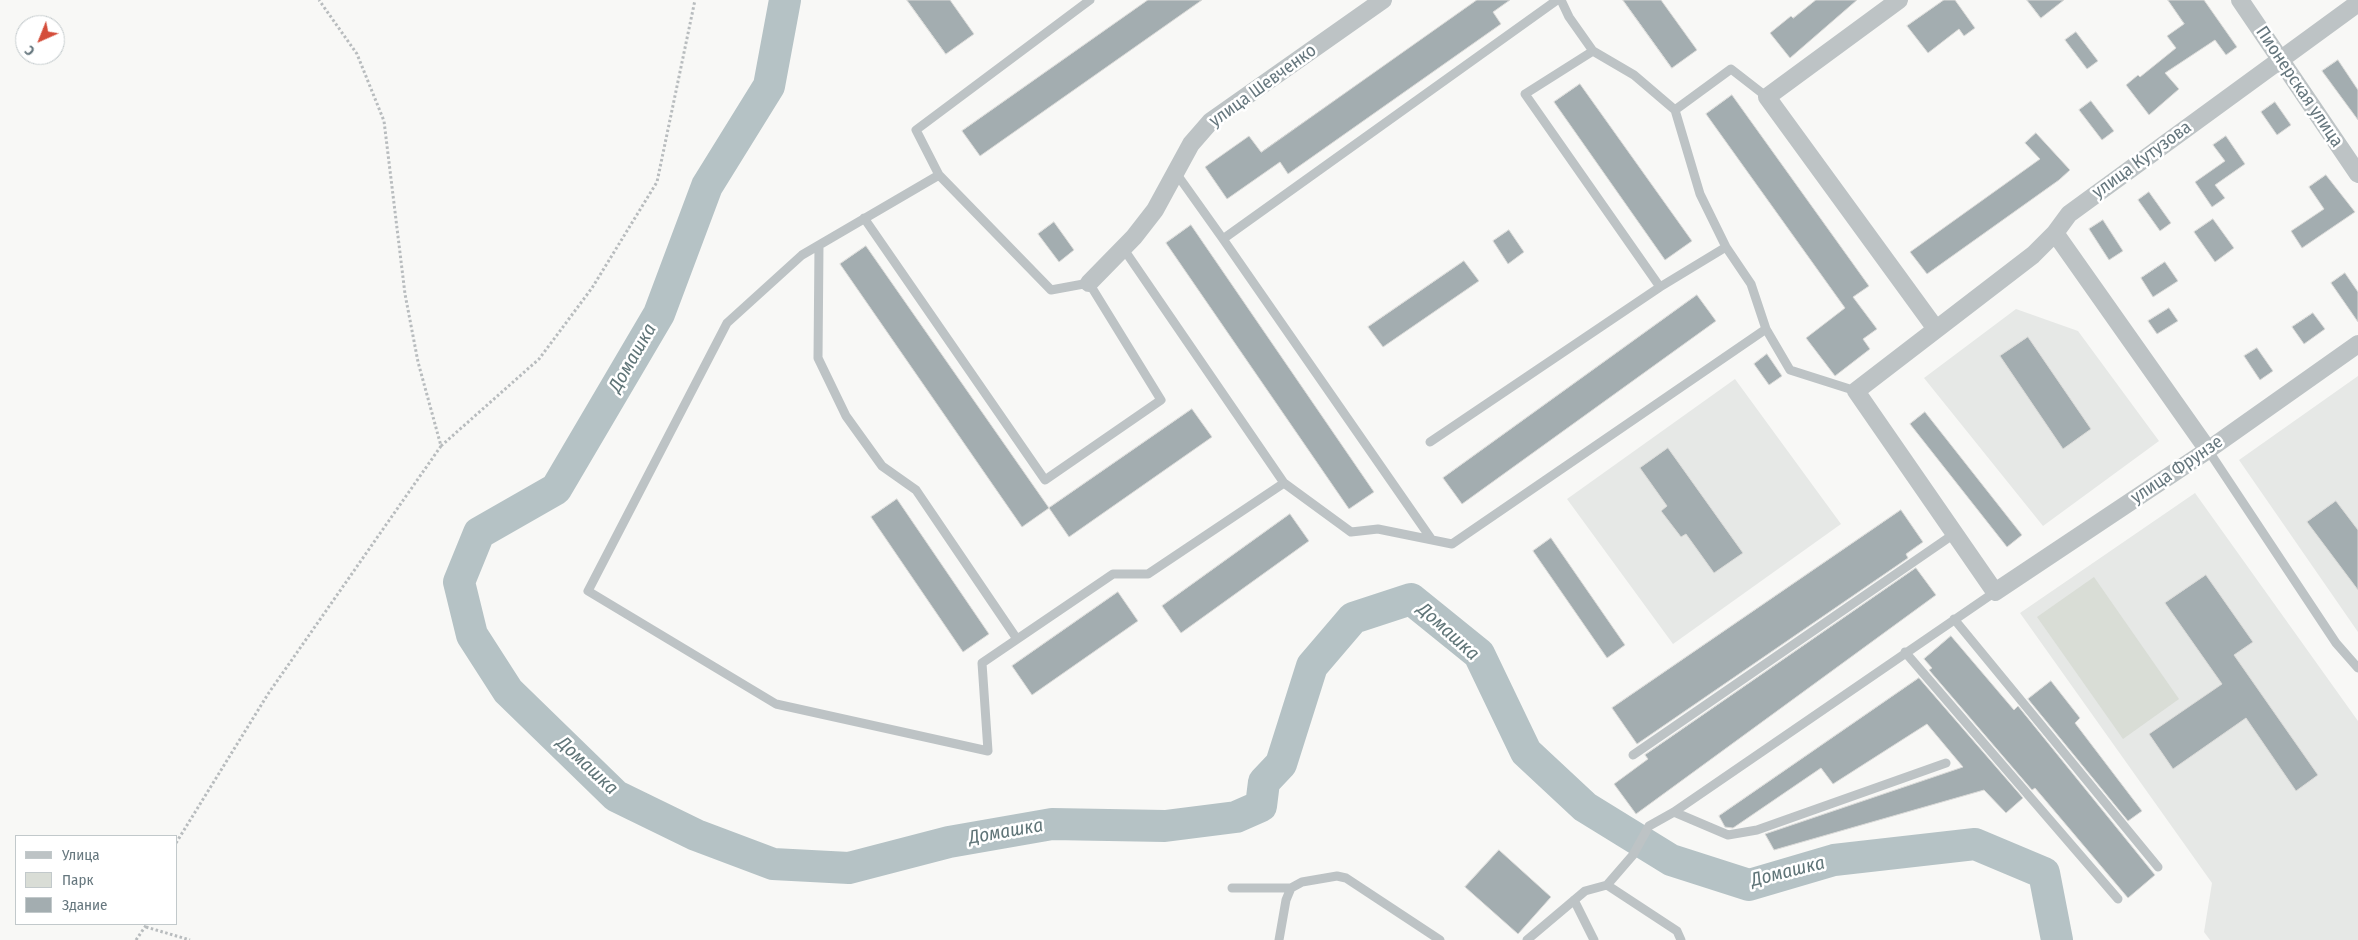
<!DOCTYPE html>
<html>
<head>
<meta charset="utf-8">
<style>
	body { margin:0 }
	#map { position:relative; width:2358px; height:940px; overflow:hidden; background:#f8f8f6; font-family:"Fira Sans Condensed",sans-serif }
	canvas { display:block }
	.legend { position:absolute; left:15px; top:835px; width:162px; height:90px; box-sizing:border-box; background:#fff; border:1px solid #c2c9cb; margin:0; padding:6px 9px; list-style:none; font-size:15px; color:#66777e }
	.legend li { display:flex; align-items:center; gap:10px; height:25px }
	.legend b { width:25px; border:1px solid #c2c9cb }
	.north { position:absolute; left:15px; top:15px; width:50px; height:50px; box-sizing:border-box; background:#fff; border:1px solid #c2c9cb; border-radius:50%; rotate:224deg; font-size:14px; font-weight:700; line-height:20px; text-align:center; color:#66777e }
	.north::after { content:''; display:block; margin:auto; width:18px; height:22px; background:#d44d3a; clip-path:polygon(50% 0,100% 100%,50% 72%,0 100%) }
</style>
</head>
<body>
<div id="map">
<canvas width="2358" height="940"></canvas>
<ul class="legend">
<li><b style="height:6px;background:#bdc3c5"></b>Улица</li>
<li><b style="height:14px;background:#d9ddd6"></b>Парк</li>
<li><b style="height:14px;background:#a3adb0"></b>Здание</li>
</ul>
<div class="north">С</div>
</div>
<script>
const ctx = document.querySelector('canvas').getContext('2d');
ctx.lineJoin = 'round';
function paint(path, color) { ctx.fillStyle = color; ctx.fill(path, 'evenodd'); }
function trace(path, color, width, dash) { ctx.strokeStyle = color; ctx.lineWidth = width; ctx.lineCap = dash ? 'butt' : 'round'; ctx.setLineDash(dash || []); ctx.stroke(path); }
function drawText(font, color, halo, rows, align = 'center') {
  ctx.font = font + ' "Fira Sans Condensed",sans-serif'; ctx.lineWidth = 5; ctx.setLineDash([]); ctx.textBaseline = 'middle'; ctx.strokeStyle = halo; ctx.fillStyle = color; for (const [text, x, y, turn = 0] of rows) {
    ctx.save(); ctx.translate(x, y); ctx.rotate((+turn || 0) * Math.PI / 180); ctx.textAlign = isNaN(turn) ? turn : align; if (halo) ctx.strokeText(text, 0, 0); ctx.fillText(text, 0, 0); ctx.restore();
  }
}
const built = new Path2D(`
	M2016,309L2078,331L2159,441L2043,526L1924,378Z
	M2358,376V632L2239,460Z
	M1735,379L1841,524L1673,644L1567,499Z
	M2195,493L2358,721V940H2210L2204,932L2212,883L2020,613Z`);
const green = new Path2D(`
	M2094,577L2179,699L2123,739L2037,617Z`);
const river = new Path2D(`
	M785,0L769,86L707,186L659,314L556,489L479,533L459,582L472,635L508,691L616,796L696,835L773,864L849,868L949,842L1052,824L1165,826L1236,817L1261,806L1264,782L1281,764L1312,666L1353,618L1411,599L1479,654L1526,752L1585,807L1671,860L1749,885L1834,860L1975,844L2044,873L2057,940`);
const building = new Path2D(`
	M907,0H950L974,34L946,54Z
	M1148,0H1202L980,156L962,131Z
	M1477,0H1510L1493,12L1501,24L1288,174L1280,162L1227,199L1205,167L1249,136L1261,152Z
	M1623,0H1661L1697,50L1672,68Z
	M1816,0H1857L1790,58L1770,33L1791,16L1793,18Z
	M1944,0H1955L1975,28L1964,36L1959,29L1928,53L1907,26Z
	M2027,0H2064L2041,18Z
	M2168,0H2204L2237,47L2226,55L2215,40L2165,73L2179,89L2149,115L2126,85L2138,75L2140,77L2176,48L2167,36L2184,24Z
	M2076,32L2098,61L2087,69L2065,40Z
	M2338,60L2358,90V120L2322,71Z
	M1580,84L1692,241L1665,260L1554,102Z
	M1732,95L1869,286L1853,297L1877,329L1863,339L1870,349L1835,376L1806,338L1845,308L1706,114Z
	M2091,101L2114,131L2102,140L2079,110Z
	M2275,102L2291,125L2277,135L2261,112Z
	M2036,133L2070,170L2059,180L1927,274L1910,252L2040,159L2025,143Z
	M2226,136L2245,164L2215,185L2225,198L2212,207L2195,182L2225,161L2213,145Z
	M2326,175L2355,212L2302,248L2291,231L2324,209L2309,187Z
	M2149,192L2171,223L2160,231L2138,200Z
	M2213,219L2234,248L2215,262L2194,232Z
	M2103,220L2123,251L2109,260L2089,229Z
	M1054,222L1074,250L1059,262L1038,234Z
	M1191,225L1374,492L1349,509L1166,243Z
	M1509,230L1524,252L1508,264L1493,241Z
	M866,246L1049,508L1022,527L840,264Z
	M1464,261L1479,281L1383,347L1368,327Z
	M2165,262L2178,281L2153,297L2141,278Z
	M2345,273L2358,292V322L2331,283Z
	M1697,295L1716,321L1462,504L1443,478Z
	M2169,308L2178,321L2157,334L2148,321Z
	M2313,313L2325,329L2304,344L2292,327Z
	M2028,337L2091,429L2063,449L2000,356Z
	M2257,348L2273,371L2260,380L2244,356Z
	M1767,354L1782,376L1769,385L1754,364Z
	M1192,409L1212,437L1069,537L1049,508Z
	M1925,412L2022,535L2007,547L1910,424Z
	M1668,448L1743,553L1714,573L1686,534L1681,537L1661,511L1667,506L1640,468Z
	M897,499L989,634L963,652L871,517Z
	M2336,501L2358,530V590L2307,522Z
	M1901,510L1923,542L1906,554L1908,558L1637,744L1612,708Z
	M1290,514L1309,541L1181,633L1162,606Z
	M1551,538L1625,645L1607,658L1533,551Z
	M1916,568L1936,595L1636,814L1614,784L1648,759L1645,755Z
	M2206,575L2253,642L2234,655L2318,775L2296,791L2246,718L2173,769L2149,734L2222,684L2165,603Z
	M1118,592L1138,621L1032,695L1012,666Z
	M1951,636L2014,710L2018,706L2155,875L2128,898L2035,788L2032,790L1929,670L1932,668L1924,659Z
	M1919,678L2023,798L2006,813L1984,790L1774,850L1765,834L1963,767L1927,724L1833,784L1821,768L1733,828L1725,827L1719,816Z
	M2051,681L2080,718L2075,723L2142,811L2128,821L2028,699Z
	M1499,850L1551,897L1518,934L1465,887Z`);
const path = new Path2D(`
	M441,446L539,359L592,288L657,182L695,0
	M176,843L268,694L441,446L418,362L405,294L384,121L357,54L319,0
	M146,927L190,940
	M136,940L147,924`);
const lane = new Path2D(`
	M1561,0L1569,17L1593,51L1634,75L1675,110L1700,194L1726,247L1751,284L1766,329
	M1675,110L1731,69L1767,97
	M1176,173L1223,239
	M939,175L802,255L727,323L588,591L776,704L988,751L982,663L1113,574H1148L1284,483L1123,248
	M864,218L1045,480L1161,400L1089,283L1051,290L939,175L916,130L1090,0
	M819,245L818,358L846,416L882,466L916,490L1017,639
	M1660,287L1726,247
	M1430,442L1660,287L1525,94L1593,51
	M2208,450L2336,643L2358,668
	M1284,483L1351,532L1378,529L1452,544L1766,329L1790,370L1856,391
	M1432,540L1223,239L1557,0
	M1954,619L2158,867
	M1905,652L2118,899
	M1633,755L1954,534
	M1674,812L1728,835L1757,830L1946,763
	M1607,885L1677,931L1681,940
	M1232,888H1291
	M1574,900L1594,940
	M1279,940L1286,900L1291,888L1302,882L1337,876L1346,878L1440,940
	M1527,940L1585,891L1607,885L1633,855L1649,826L1674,812L1995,592`);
const street = new Path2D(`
	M1899,0L1767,97L1936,329
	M2240,0L2358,174
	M2358,3L2069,214L2055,233L2033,255L1856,391L1995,592L2208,450L2358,344
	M2055,233L2208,450
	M1089,283L1134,237L1155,210L1191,144L1211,121L1383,0`);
const streetNames = [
	["улица Шевченко",1263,86,-36],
	["Пионерская улица",2299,87,56],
	["улица Кутузова",2142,160,-36],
	["улица Фрунзе",2177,470,-34]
];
const waterNames = [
	["Домашка",633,358,-60],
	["Домашка",1448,632,42],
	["Домашка",587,766,43],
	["Домашка",1006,832,-10],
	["Домашка",1788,872,-14]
];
paint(built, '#e6e8e6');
paint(green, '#d9ddd6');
trace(river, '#b5c2c5', 32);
paint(building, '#a3adb0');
trace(building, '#dadad8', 1);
trace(path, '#b8bcbe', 3, [2.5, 2.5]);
trace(lane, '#bdc3c5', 9);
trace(street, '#bdc3c5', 18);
drawText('18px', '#66777e', '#fff', streetNames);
drawText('italic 19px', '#607578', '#fff', waterNames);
</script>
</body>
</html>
